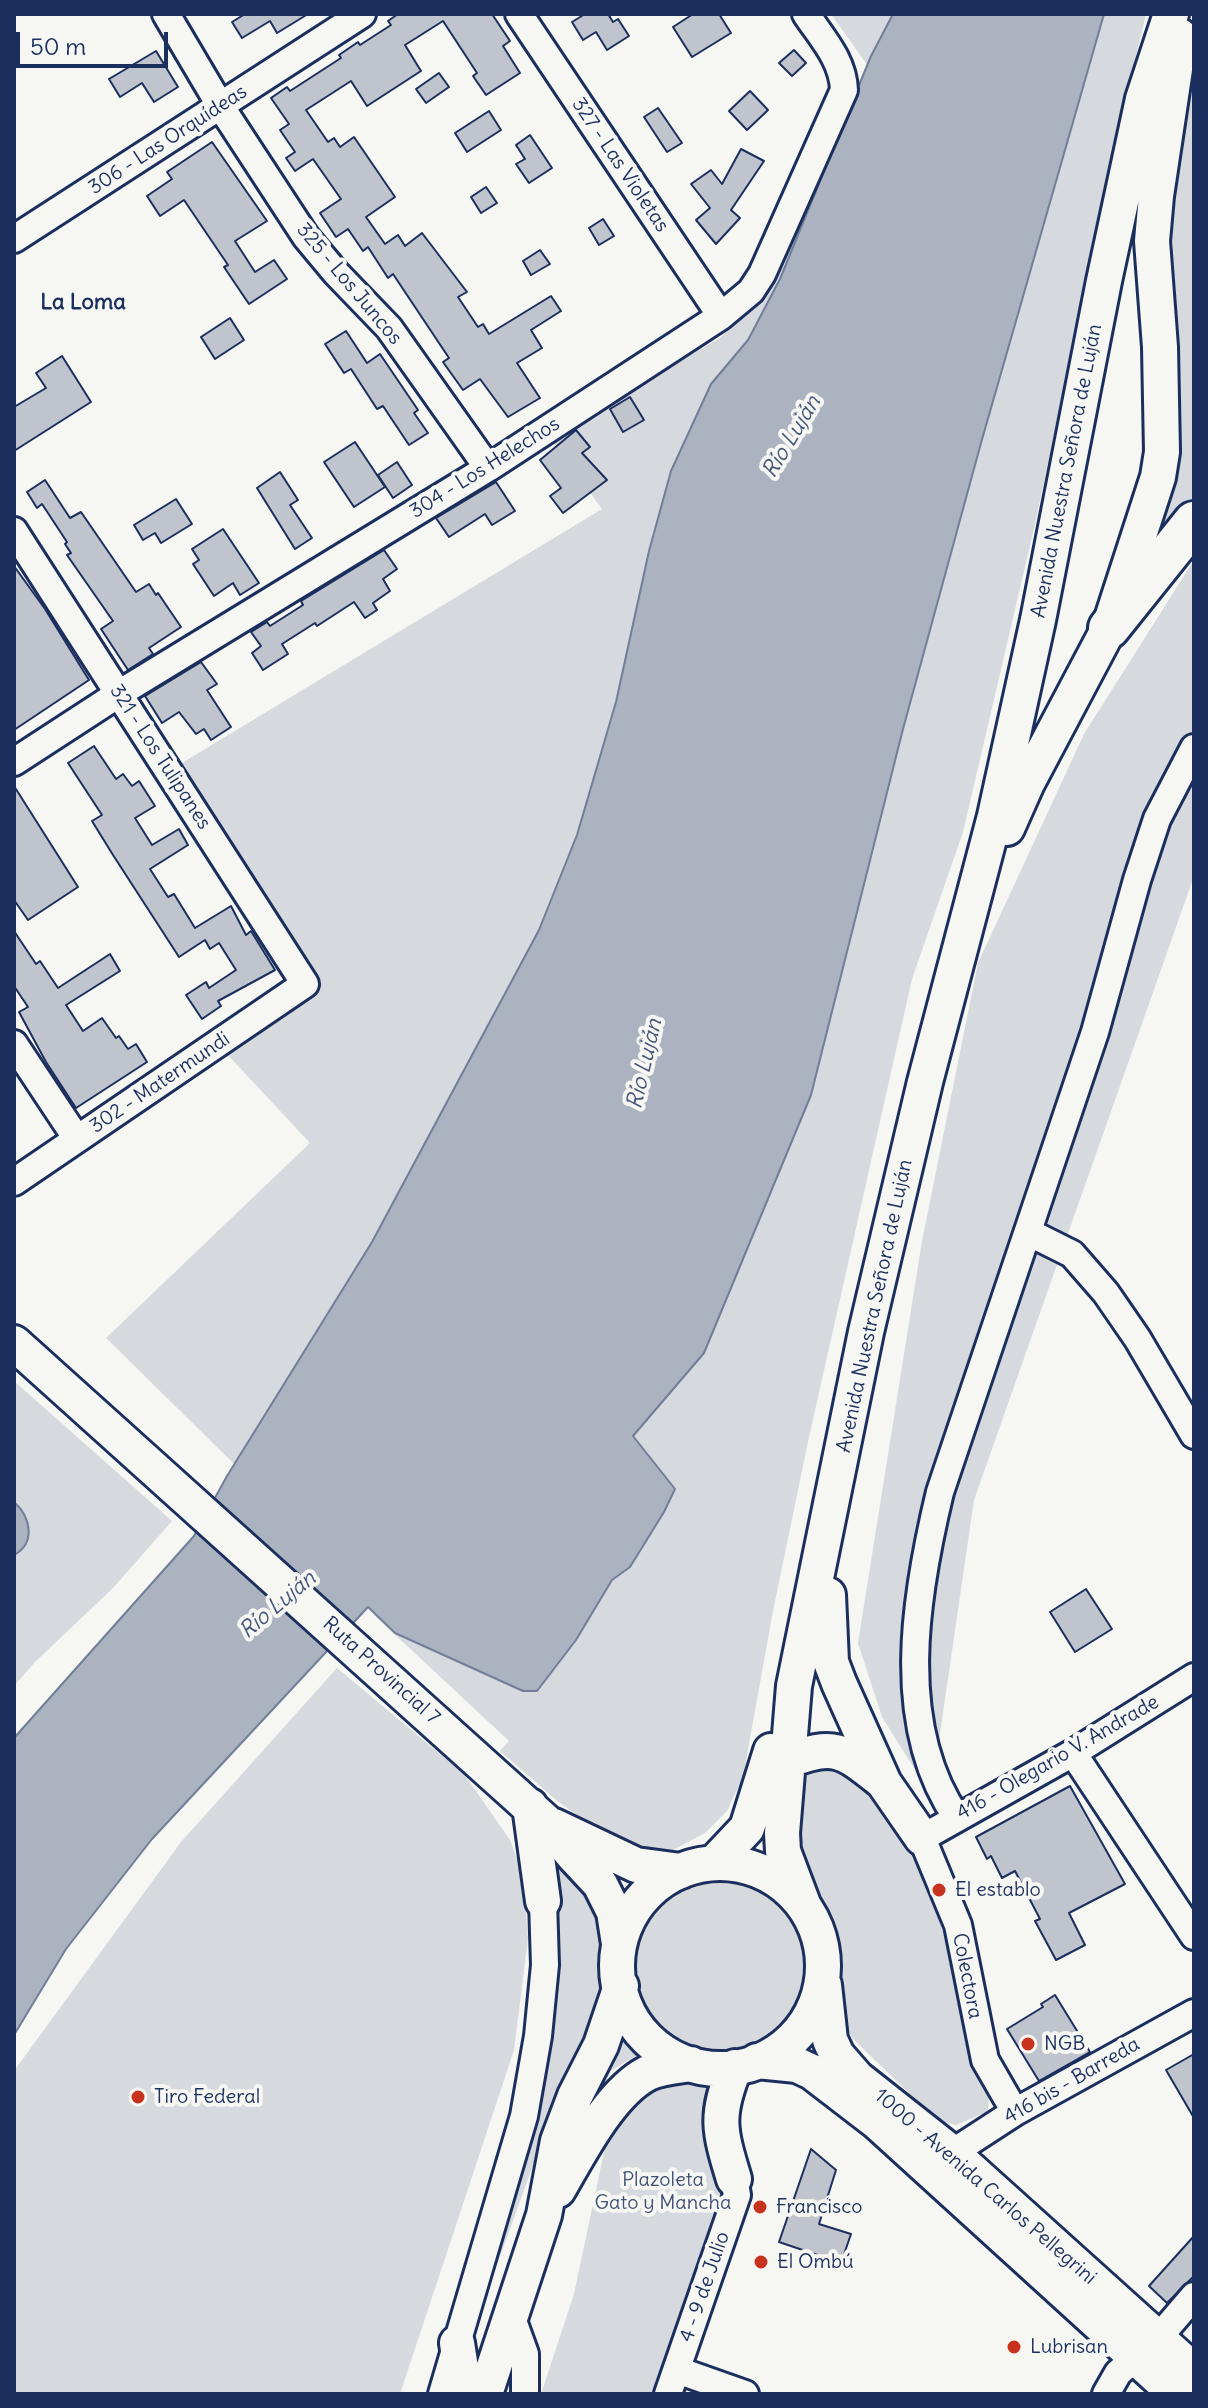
<!DOCTYPE html>
<html>
<head>
<meta charset="utf-8">
<style>
	body { margin:0 }
	#map { position:relative; width:1208px; height:2408px; overflow:hidden; background:#f6f6f2; font-family:Delius,sans-serif }
	canvas { display:block }
	.frame { position:absolute; inset:0; border:16px solid #1b2f5e; pointer-events:none }
	.scale { position:absolute; left:16px; top:32px; width:152px; height:36px; box-sizing:border-box; border:4px solid #1b2f5e; border-top:0; padding-left:10px; font-size:24px; line-height:28px; white-space:nowrap; color:#1b2f5e; -webkit-text-stroke:6px #f6f6f2; paint-order:stroke }
</style>
</head>
<body>
<div id="map">
<canvas width="1208" height="2408"></canvas>
<div class="frame"></div>
<div class="scale">50 m</div>
</div>
<script>
const ctx = document.querySelector('canvas').getContext('2d');
ctx.lineJoin = 'round';
function paint(path, color) { ctx.fillStyle = color; ctx.fill(path, 'evenodd'); }
function trace(path, color, width, dash) { ctx.strokeStyle = color; ctx.lineWidth = width; ctx.lineCap = dash ? 'butt' : 'round'; ctx.setLineDash(dash || []); ctx.stroke(path); }
function drawText(font, color, halo, rows, align = 'center') {
  ctx.font = font + ' Delius,sans-serif'; ctx.lineWidth = 8; ctx.setLineDash([]); ctx.textBaseline = 'middle'; ctx.strokeStyle = halo; ctx.fillStyle = color; for (const [text, x, y, turn = 0] of rows) {
    ctx.save(); ctx.translate(x, y); ctx.rotate((+turn || 0) * Math.PI / 180); ctx.textAlign = isNaN(turn) ? turn : align; if (halo) ctx.strokeText(text, 0, 0); ctx.fillText(text, 0, 0); ctx.restore();
  }
}
const green = new Path2D(`
	M831,14H939L611,820L276,1505L106,1338L310,1143L226,1053L315,991L177,766L602,509L549,436L720,338L758,304L875,76Z
	M1060,14H1146L1113,153L1035,524L963,832L912,979L809,1437L773,1611L743,1777L727,1811L705,1833L673,1850L649,1849L609,1838L556,1800L500,1751L509,1741L374,1615L459,1546Z
	M1194,17V496L1142,560L1165,190Z
	M1194,560V876L974,1500L931,1795L882,1717L858,1643L922,1241L978,963L1084,734Z
	M14,1381L172,1521L113,1588L35,1662L14,1686Z
	M337,1668L464,1774L510,1840L523,1875L528,1938L514,2050L400,2394H14V2071L181,1842Z
	M808,1760L857,1768L912,1848L931,1892L952,1963L968,2054C976,2074 995,2090 987,2112L956,2125L938,2121L853,2039C831,2005 844,1968 834,1930C827,1906 798,1871 796,1852C793,1826 797,1798 798,1771Z
	M549,1841L607,1921L603,1999L595,2026L551,2115L478,2318L464,2345L535,2133L549,2063L560,1949L557,1886Z
	M631 1961a91 91 0 1 1 182 0a91 91 0 1 1-182 0Z
	M629,2030L646,2050L612,2070L578,2133Z
	M691,2072L723,2075L728,2201L658,2394H541L574,2294L608,2133L633,2093Z`);
const water = new Path2D(`
	M893,14H1104L981,443L903,729L811,1095L704,1353L633,1436L675,1489L664,1512L630,1567L612,1580L576,1640L537,1691H523L395,1633L368,1607L152,1839L66,1949L14,2035V1738L194,1536L227,1476L372,1242L539,930L577,835L616,702L649,551L671,471L711,384L748,340L780,279L871,56Z
	M14,1502C31,1517 36,1543 14,1555Z`);
const building = new Path2D(`
	M245,14H308L277,33L270,21L242,38L232,22Z
	M398,14H492L510,41L503,46L520,73L486,95L473,76L477,73L443,21L405,45L421,71L367,106L351,81L306,110L328,142L334,138L340,147L354,137L395,197L366,217L385,244L398,235L405,246L422,233L467,292L458,297L478,327L483,324L489,334L551,296L561,311L531,330L542,348L517,363L540,398L508,417L480,379L463,390L443,362L449,358L393,274L388,278L368,247L363,251L348,229L336,237L320,213L341,199L313,159L295,171L286,158L295,152L280,130L289,124L271,98L287,87L290,91L341,58L339,55L358,42L360,45L391,25L388,21Z
	M585,14H608L613,22L618,19L629,36L607,50L596,32L583,40L572,22Z
	M693,14H719L731,33L692,57L673,27Z
	M794,50L806,63L792,76L779,63Z
	M156,51L178,87L154,102L142,83L120,97L109,79Z
	M439,73L449,87L426,103L416,89Z
	M750,91L768,110L747,130L729,111Z
	M658,108L682,143L667,152L644,117Z
	M489,111L501,130L467,152L455,133Z
	M530,135L552,168L529,183L516,164L525,159L516,145Z
	M212,142L267,221L235,241L255,272L274,260L287,279L249,304L224,267L228,265L184,200L160,216L147,196L172,179L167,172Z
	M741,149L764,161L731,210L740,218L716,244L696,220L710,208L691,184L711,170L722,184Z
	M486,187L497,203L481,213L471,197Z
	M603,219L614,236L599,245L589,228Z
	M540,250L550,264L531,275L523,261Z
	M230,318L244,340L215,359L201,337Z
	M346,331L367,363L380,354L418,410L414,413L428,433L409,445L383,406L377,409L351,369L344,373L325,344Z
	M62,356L91,402L14,451V407L46,388L36,373Z
	M630,397L644,420L623,432L610,409Z
	M576,430L590,447L582,453L607,480L563,513L550,496L561,488L540,460Z
	M355,442L385,487L354,507L324,462Z
	M397,462L412,485L393,498L378,475Z
	M280,472L298,500L290,505L312,538L295,549L257,488Z
	M45,480L70,518L81,512L136,592L149,584L156,595L158,593L181,627L149,648L153,654L128,670L101,629L113,621L67,555L71,553L65,544L67,542L42,504L37,508L27,492Z
	M496,482L515,511L492,525L485,514L449,537L436,518Z
	M176,499L192,524L161,543L155,533L143,540L134,525Z
	M223,529L259,583L240,595L233,583L214,596L193,564L199,560L192,549Z
	M384,550L397,569L383,579L390,591L373,603L377,610L365,618L354,602L317,626L315,623L282,644L288,654L263,670L252,653L261,646L251,632L267,622L270,626L303,605L301,601Z
	M14,566L45,609L89,680L14,730Z
	M201,662L217,684L207,690L231,727L211,740L204,729L196,734L179,712L162,723L145,696Z
	M94,746L116,779L123,774L132,786L139,781L155,806L135,818L152,845L179,829L188,845L150,869L168,897L174,894L195,928L231,906L246,935L251,931L275,970L218,1001L221,1006L202,1019L186,995L206,982L209,988L236,970L219,943L210,949L205,940L179,957L113,855L92,821L102,815L68,763Z
	M14,786L78,887L28,920L14,900Z
	M14,931L36,964L40,961L58,988L110,954L120,971L66,1005L83,1031L102,1018L116,1038L119,1036L128,1049L136,1044L147,1062L76,1108L46,1062L19,1012L28,1007L14,986Z
	M1086,1589L1112,1629L1075,1652L1050,1612Z
	M1070,1786L1125,1884L1069,1913L1085,1945L1056,1960L1035,1921L1040,1919L1015,1871L1002,1878L991,1856L987,1859L976,1837Z
	M1055,1995L1090,2052L1039,2081L1007,2029L1043,2007L1041,2004Z
	M1194,2054V2118L1166,2070Z
	M811,2149L836,2170L819,2224L851,2234L841,2263L779,2242Z
	M1194,2236V2276L1167,2303L1149,2286Z`);
const minor = new Path2D(`
	M166,14L221,107L306,237L336,273L389,328L488,468
	M519,14L721,316
	M14,239L362,14
	M14,531L305,984L14,1182
	M14,762L120,693L488,468L721,316L751,291L762,274L844,90C843,60 822,38 806,14
	M14,1044L77,1139
	M1028,1232L1072,1254L1106,1293L1137,1338L1194,1435
	M1073,1753L1194,1936
	M957,1818C893,1725 915,1596 940,1492L1095,1032L1137,880L1157,819L1194,748
	M1015,2112L985,2060L958,1925L922,1838L1073,1753L1194,1677
	M952,2153L1015,2112L1194,2013
	M512,2318L525,2354V2394
	M677,2370L745,2394
	M442,2394L524,2116L538,2036L545,1965L543,1901
	M668,2394L737,2195L734,2179
	M1106,2394L1118,2373L1158,2338L1194,2296`);
const major = new Path2D(`
	M1007,828L1027,783L1109,628L1158,477L1162,452L1160,347L1152,241L1156,196L1180,36
	M14,1343L545,1821L573,1855L600,1884L614,1912L619,1944
	M828,1595L831,1662L839,1683L884,1783L922,1838
	M788,1761C835,1742 844,1751 881,1780
	M530,1806L543,1901
	M554,1826L636,1865L681,1871
	M714,1863L747,1828L771,1751
	M617 1966a103 103 0 1 1 206 0a103 103 0 1 1-206 0Z
	M803,1904L783,1851L782,1833L794,1686L866,1332L925,1082L995,816L1038,620L1104,281L1143,99L1171,14
	M824,1985L830,2040L837,2055L857,2078L952,2153L1194,2371
	M757,2061L797,2065L812,2072L877,2122L1176,2394
	M734,2179C719,2130 715,2115 735,2067
	M558,2190C579,2154 610,2092 648,2073C661,2067 677,2066 691,2064
	M457,2343L465,2394
	M485,2394L544,2215L558,2141L575,2096L601,2045L621,1986`);
const highway = new Path2D(`
	M1109,628L1194,522`);
const markers = [
	[939,1890,8,"#c8321e"],
	[1028,2044,8,"#c8321e"],
	[138,2097,8,"#c8321e"],
	[760,2207,8,"#c8321e"],
	[761,2262,8,"#c8321e"],
	[1014,2347,8,"#c8321e"]
];
const streetNames = [
	["306 - Las Orquídeas",168,140,-33],
	["327 - Las Violetas",620,165,56],
	["325 - Los Juncos",349,284,50],
	["304 - Los Helechos",485,468,-32],
	["Avenida Nuestra Señora de Luján",1067,471,-79],
	["321 - Los Tulipanes",160,757,57],
	["302 - Matermundi",160,1083,-34],
	["Avenida Nuestra Señora de Luján",875,1306,-78],
	["Ruta Provincial 7",381,1671,42],
	["416 - Olegario V. Andrade",1058,1758,-30],
	["Colectora",967,1976,79],
	["416 bis - Barreda",1072,2081,-30],
	["1000 - Avenida Carlos Pellegrini",985,2187,41],
	["4 - 9 de Julio",705,2287,-71]
];
const poiNames = [
	["El establo",955,1890],
	["NGB",1044,2044],
	["Tiro Federal",154,2097],
	["Francisco",776,2207],
	["El Ombú",777,2262],
	["Lubrisan",1030,2347]
];
const parkNames = [
	["Plazoleta",663,2180],
	["Gato y Mancha",663,2203]
];
const neighbourhoodNames = [
	["La Loma",83,303]
];
const waterNames = [
	["Río Luján",792,437,-59],
	["Río Luján",645,1064,-77],
	["Río Luján",278,1605,-40]
];
paint(green, '#d6d9dd');
paint(water, '#abb2c0');
trace(water, '#717e99', 2);
paint(building, '#c0c4cd');
trace(building, '#1b2f5e', 2);
trace(minor, '#1b2f5e', 32);
trace(major, '#1b2f5e', 40);
trace(highway, '#1b2f5e', 46);
trace(minor, '#f6f6f2', 26);
trace(major, '#f6f6f2', 34);
trace(highway, '#f6f6f2', 40);
for (const [x, y, r, color] of markers) { const dot = new Path2D(); dot.arc(x, y, r, 0, 2 * Math.PI); ctx.fillStyle = color; ctx.fill(dot); trace(dot, '#f6f6f2', 3); }
drawText('20px', '#1b2f5e', '#f6f6f2', streetNames);
drawText('20px', '#1b2f5e', '#f6f6f2', poiNames, 'left');
drawText('20px', '#405177', '#f6f6f2', parkNames);
drawText('bold 22px', '#1b2f5e', '#f6f6f2', neighbourhoodNames);
drawText('italic 22px', '#46567b', '#f6f6f2', waterNames);
</script>
</body>
</html>
